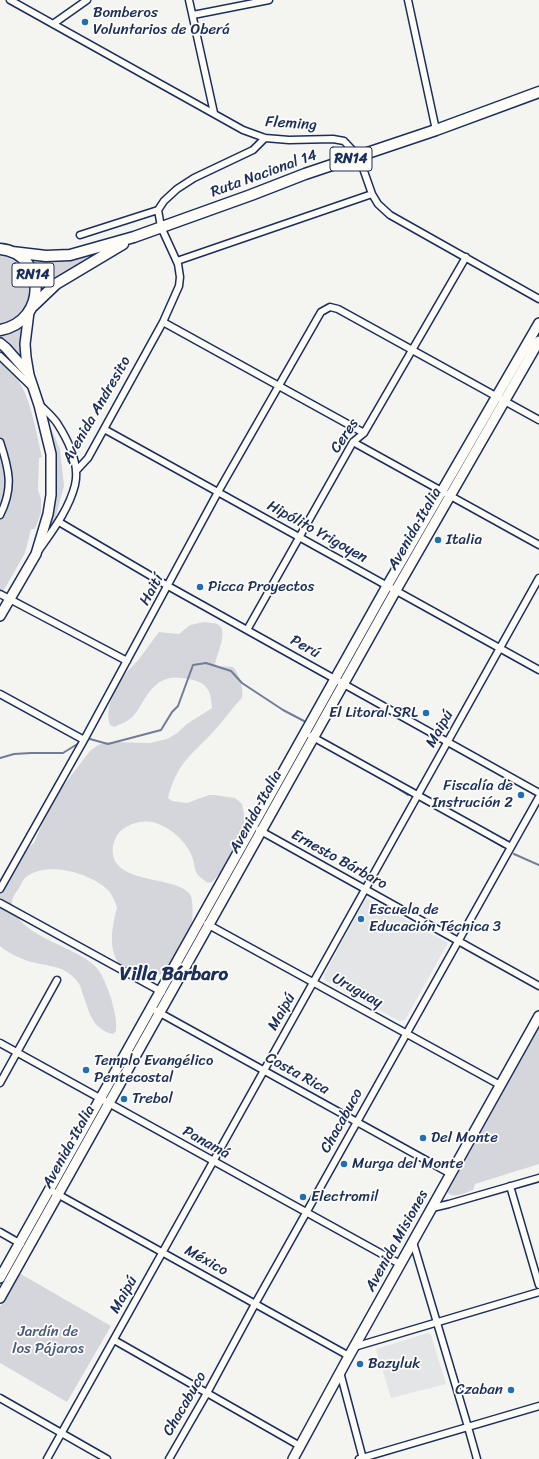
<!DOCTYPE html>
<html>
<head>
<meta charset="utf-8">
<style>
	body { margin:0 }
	canvas { display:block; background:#f4f4f1 }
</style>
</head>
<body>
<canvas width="539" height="1459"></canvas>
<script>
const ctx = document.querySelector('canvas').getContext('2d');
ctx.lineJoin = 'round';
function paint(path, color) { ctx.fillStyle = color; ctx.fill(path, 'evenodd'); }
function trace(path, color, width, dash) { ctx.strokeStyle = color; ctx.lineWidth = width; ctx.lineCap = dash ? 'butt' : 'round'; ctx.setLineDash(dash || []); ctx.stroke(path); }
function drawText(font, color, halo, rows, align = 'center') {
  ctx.font = font + ' Sriracha,sans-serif'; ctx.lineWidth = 3.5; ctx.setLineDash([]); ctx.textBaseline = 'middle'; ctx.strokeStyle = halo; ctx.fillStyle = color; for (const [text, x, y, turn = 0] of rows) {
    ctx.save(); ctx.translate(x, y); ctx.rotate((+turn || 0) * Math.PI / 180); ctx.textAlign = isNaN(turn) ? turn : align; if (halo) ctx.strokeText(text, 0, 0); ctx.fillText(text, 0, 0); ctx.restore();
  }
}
const built = new Path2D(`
	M366,898L448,943L405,1020L399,1021L325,980L324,975Z
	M428,1333L431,1335L446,1384L391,1398L376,1349Z`);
const green = new Path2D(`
	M103,250L63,273L38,296L23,257L62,260Z
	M0,256C28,258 40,297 20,316C14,321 7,323 0,325Z
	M24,322V360L0,340V334L11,332Z
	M0,361C6,366 12,370 16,377C31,397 36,432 42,457L39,458L38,490L41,499V513L35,529H31L25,553L0,597Z
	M50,426L60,449L64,486L51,535L48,532L56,491L55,451Z
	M204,622C209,623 216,622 220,626C227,633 217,655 215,664L219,666L233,667C239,673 244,689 242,698C232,708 224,720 214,731C192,755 177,762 168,798L172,801L187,803L209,795H214L235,798L242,804L244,814V833L231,860L212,882L208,883C192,872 197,872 192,856C185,840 169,826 152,822C142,820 131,823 123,829C113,836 109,854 117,864C133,883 175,878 189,893C197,900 190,952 183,960C175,972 156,977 142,977C130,978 122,971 117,961C108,944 113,925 117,907C115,902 113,896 109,891C91,873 46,860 25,878C22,881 21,885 19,888C16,893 11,898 12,904C17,936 73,945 95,966C103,974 107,987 111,998C114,1010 117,1019 116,1031L113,1034C91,1029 89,1010 82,992C81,988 80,984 77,981C64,966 54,967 36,963C25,961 9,954 0,946V887L5,871L13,859L34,843L48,810L57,794L90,751L98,745L107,742L150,743L167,739L176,734L187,724L212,708C211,693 209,684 193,680C170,674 158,678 145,698C142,703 139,709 135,714C130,720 122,724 114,727L110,725C104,708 116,687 126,673C130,668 135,664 139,659C146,650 152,641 159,632L179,634L190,625Z
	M539,1025V1164L475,1184L473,1190C464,1193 453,1200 446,1191Z
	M19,1273L111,1326L67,1402L0,1363V1307Z`);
const stream = new Path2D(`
	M90,739L108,744L161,730L172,712L178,706L193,665L206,663L231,671L242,683L283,710L304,721
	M0,758L14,754L31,753H63L79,743
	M386,781L408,795
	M423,802L438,810
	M459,821L503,847
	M514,854L539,865`);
const minor = new Path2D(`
	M10,0L243,130L265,138L289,140L333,139L344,141L359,157L372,194L378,204L390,215L539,299
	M189,0L214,113
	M408,0L436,130
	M193,15L269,0
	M53,24L87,0
	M80,235L158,210L164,201L177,189L194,178L253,150L265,138
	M177,261L372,194
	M163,322L364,433
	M0,356L32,387
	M104,429L539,670
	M0,442C9,469 14,488 0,515
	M353,442L539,545
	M76,471L88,458L104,429L163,322L179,286L180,277L178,264L161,227L158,210
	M59,522L168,586L539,793
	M39,550C53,530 69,509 75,485C80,464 68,440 57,423C53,417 46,411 40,405
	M0,594L127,661
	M247,630L353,442L364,433L466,257
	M0,694L84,740
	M311,736L511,847
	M259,830L539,986
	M0,889L84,740L218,492L321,312L330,307L338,309L539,420
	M0,903L162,992
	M207,924L500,1085
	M151,1008L451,1174
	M0,1043L400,1264
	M0,1083L57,980
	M510,1186L539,1285
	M50,1190L349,1356
	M432,1208L449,1204L539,1178
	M0,1232L21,1244
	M413,1242L468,1427L477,1459
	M114,1340L300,1446
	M354,1347L539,1292
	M340,1372L363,1459
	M0,1398L107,1459
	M47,1459L539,578
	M169,1459L207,1393L255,1304L539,797
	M359,1459L539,1406`);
const secondary = new Path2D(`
	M0,343L6,348L29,374
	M0,616L36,554L48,514L51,495V454L39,405L29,375L26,357L25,344L29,312
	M0,1278L387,586L539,323
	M0,1298L396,590L539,341
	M293,1459L349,1356L539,1016`);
const trunk = new Path2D(`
	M0,249C46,253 49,321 0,330
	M12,252L46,256L70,255L134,237L251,195L305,174L436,130L539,92
	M33,306L56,284L123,244`);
const markers = [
	[85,22,4,"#1f6fb2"],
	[438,540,4,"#1f6fb2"],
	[200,587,4,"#1f6fb2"],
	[426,713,4,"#1f6fb2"],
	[521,795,4,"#1f6fb2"],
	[361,919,4,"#1f6fb2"],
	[86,1070,4,"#1f6fb2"],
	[124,1099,4,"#1f6fb2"],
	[423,1138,4,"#1f6fb2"],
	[344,1164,4,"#1f6fb2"],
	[303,1197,4,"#1f6fb2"],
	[360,1364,4,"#1f6fb2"],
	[511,1390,4,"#1f6fb2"]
];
const shields = [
	[351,159,42],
	[33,275,42]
];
const shieldNames = [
	["RN14",351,159],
	["RN14",33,275]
];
const poiNames = [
	["Bomberos",93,13],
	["Voluntarios de Oberá",93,30],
	["Italia",446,540],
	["Picca Proyectos",208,587],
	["El Litoral SRL",418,713,"right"],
	["Fiscalía de",513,786,"right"],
	["Instrución 2",513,803,"right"],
	["Escuela de",369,910],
	["Educación Técnica 3",369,927],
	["Templo Evangélico",94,1061],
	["Pentecostal",94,1078],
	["Trebol",132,1099],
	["Del Monte",431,1138],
	["Murga del Monte",352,1164],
	["Electromil",311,1197],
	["Bazyluk",368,1364],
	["Czaban",503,1390,"right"]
];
const streetNames = [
	["Fleming",291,124,4],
	["Ruta Nacional 14",264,174,-20],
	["Avenida Andresito",97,410,-60],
	["Ceres",345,436,-56],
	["Avenida Italia",415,529,-60],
	["Hipólito Yrigoyen",317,532,29],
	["Haití",152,590,-61],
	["Perú",305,647,29],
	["Maipú",440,729,-61],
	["Avenida Italia",256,812,-61],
	["Ernesto Bárbaro",339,860,29],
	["Uruguay",357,991,29],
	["Maipú",282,1012,-61],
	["Costa Rica",297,1074,29],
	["Chacabuco",342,1121,-61],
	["Panamá",206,1143,29],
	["Avenida Italia",69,1147,-61],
	["Avenida Misiones",397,1241,-61],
	["México",206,1261,29],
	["Maipú",124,1295,-61],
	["Chacabuco",185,1404,-60]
];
const parkNames = [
	["Jardín de",48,1332],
	["los Pájaros",48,1349]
];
const districtNames = [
	["Villa Bárbaro",174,975]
];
paint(built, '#e4e5e6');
paint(green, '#d4d6db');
trace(stream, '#717c98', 2);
trace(minor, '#1b2f5e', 9);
trace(secondary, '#1b2f5e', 12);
trace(trunk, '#1b2f5e', 13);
trace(minor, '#fdfcf7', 6);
trace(secondary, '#fdfcf7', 9);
trace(trunk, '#fdfcf7', 10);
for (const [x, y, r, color] of markers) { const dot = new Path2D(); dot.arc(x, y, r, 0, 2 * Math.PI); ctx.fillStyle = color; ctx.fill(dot); trace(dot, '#fdfcf7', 1.5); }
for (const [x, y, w] of shields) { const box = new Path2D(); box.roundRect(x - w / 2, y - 12, w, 24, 3); ctx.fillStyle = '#fdfcf7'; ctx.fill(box); trace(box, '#1b2f5e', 1); }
drawText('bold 14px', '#1b2f5e', null, shieldNames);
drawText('15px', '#1b2f5e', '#fdfcf7', poiNames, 'left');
drawText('15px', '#1b2f5e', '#fdfcf7', streetNames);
drawText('15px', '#49597d', '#fdfcf7', parkNames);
drawText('bold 19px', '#1b2f5e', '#fdfcf7', districtNames);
</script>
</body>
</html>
